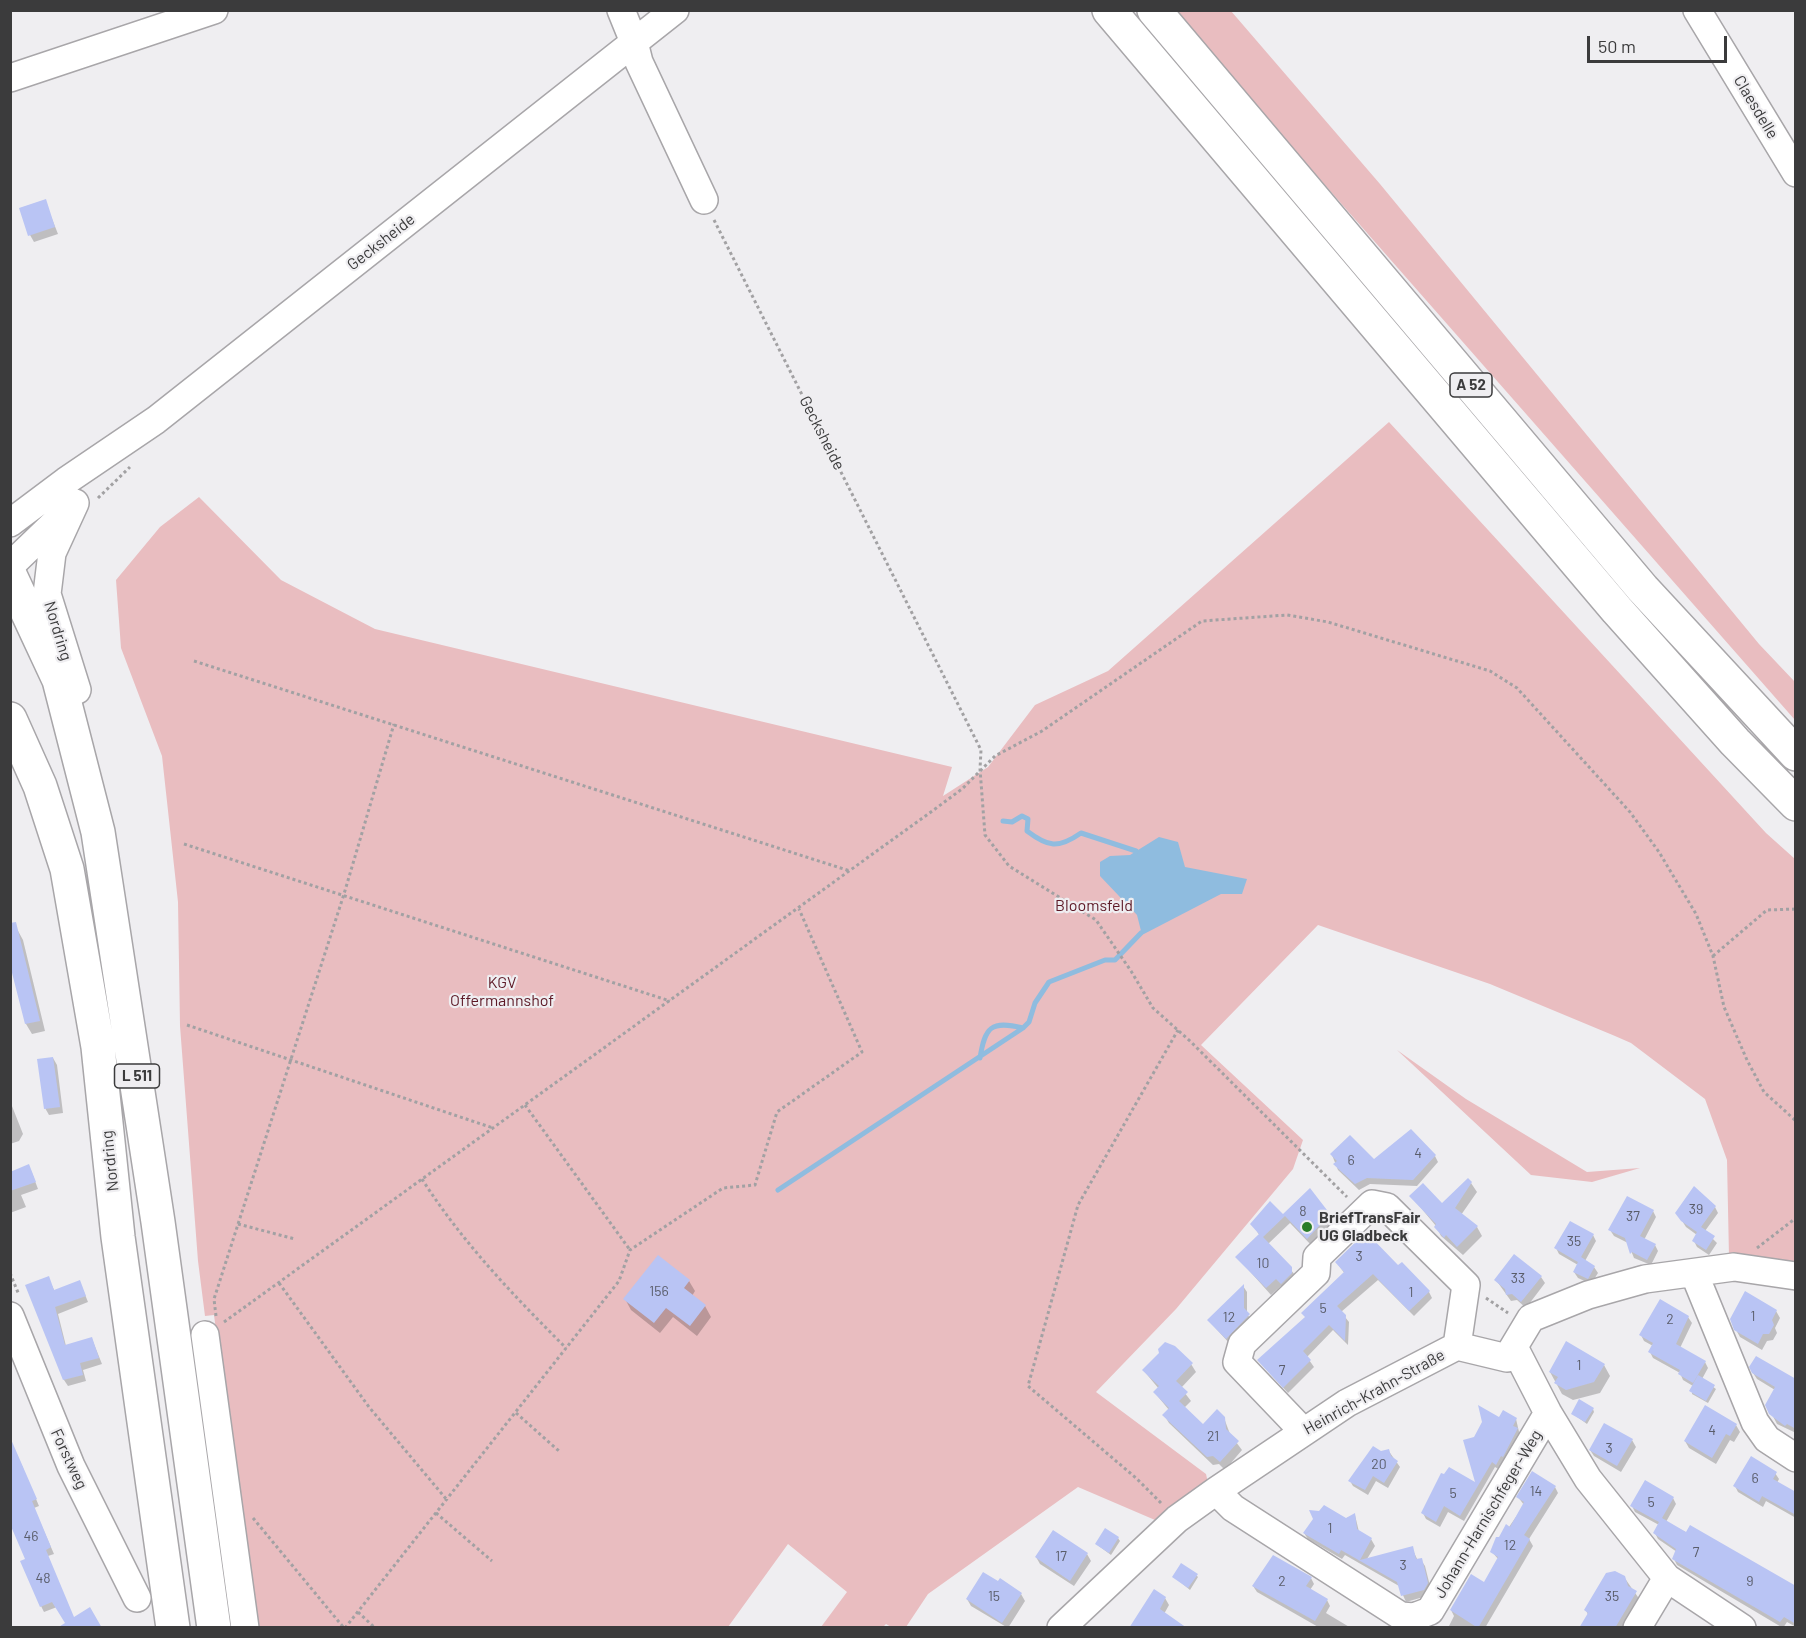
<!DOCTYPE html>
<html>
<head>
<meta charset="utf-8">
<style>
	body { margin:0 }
	#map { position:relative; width:1806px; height:1638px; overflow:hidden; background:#efeef1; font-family:Barlow,sans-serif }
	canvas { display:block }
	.frame { position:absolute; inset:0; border:12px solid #3b3b3c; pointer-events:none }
	.scale { position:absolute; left:1587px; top:36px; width:140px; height:27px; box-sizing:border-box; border:3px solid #3b3b3c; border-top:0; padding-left:8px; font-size:18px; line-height:21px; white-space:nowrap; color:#3b3b3c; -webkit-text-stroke:4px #efeef1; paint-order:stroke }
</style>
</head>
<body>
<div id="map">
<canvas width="1806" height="1638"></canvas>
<div class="frame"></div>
<div class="scale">50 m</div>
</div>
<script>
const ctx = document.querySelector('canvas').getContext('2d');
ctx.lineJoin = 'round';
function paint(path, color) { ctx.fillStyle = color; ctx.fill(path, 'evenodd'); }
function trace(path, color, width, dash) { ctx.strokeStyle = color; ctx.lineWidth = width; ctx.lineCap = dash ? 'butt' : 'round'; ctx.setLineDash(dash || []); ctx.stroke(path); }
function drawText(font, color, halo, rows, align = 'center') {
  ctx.font = font + ' Barlow,sans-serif'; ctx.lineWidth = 4.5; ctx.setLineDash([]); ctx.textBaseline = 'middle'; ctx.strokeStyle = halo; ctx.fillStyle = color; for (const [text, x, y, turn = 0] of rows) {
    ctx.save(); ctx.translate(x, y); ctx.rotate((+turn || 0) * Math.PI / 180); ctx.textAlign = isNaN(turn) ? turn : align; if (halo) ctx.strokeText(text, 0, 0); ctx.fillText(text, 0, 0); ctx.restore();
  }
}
const green = new Path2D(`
	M1172,11H1231L1380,184L1759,644L1795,682V720Z
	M1389,422L1766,833L1795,859V1266L1729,1257L1727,1160L1705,1099L1631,1043L1615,1036L1490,984L1318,925L1201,1045L1303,1140L1293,1169L1176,1309L1096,1392L1206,1474L1208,1483L1155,1520L1078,1487L928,1594L906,1627H891L886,1624L883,1627H821L847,1592L788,1544L728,1627H254L214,1315L205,1316L198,1261L180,1026L178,902L162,756L121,648L116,580L160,527L199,497L281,580L375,629L952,767L943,796L988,767L1035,705L1108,671Z
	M1397,1050L1466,1099L1587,1172L1640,1168L1592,1182L1531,1175Z`);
const water = new Path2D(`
	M1159,837L1178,842L1185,867L1247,879L1242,894H1221L1142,935L1137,915L1100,876V862L1110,856L1130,855Z`);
const shadow = new Path2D(`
	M45,201L58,234L34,242L30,235Z
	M17,929L23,940L45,1031L32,1034L26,1024Z
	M53,1058L57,1065L63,1113L49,1115L45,1108Z
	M10,1101L23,1134L19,1141L10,1144Z
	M1332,1155L1373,1161L1435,1156L1438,1162L1417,1186L1370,1184L1359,1190L1338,1170Z
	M10,1173H32L38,1189L21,1195L26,1207L10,1213Z
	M1471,1183L1477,1192L1461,1215L1477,1227L1482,1236L1463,1255L1441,1236L1436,1226L1411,1196L1442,1205Z
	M1715,1207L1718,1213L1705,1231L1717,1243L1709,1255L1697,1247L1694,1241L1697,1235L1686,1227L1677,1213Z
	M1653,1211L1656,1217L1644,1240L1655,1245L1658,1251L1651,1265L1634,1258L1628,1243L1614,1236L1610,1230Z
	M1329,1215L1333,1223L1312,1246L1290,1223L1268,1244L1296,1276L1286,1291L1281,1286L1271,1295L1237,1257L1260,1236L1252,1224L1283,1216Z
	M1593,1235L1596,1241L1585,1261L1594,1267L1598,1273L1591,1284L1578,1278L1574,1272L1578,1265L1559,1254L1556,1248Z
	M1337,1263L1398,1267L1429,1292L1432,1298L1414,1316L1378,1280L1341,1312L1349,1322L1348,1345L1333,1330L1307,1357L1314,1367L1288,1393L1259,1361L1306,1318L1345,1274Z
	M48,1277L55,1292L80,1282L88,1302L58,1314L66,1346L92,1339L102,1364L83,1370L86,1381L68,1386L64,1380Z
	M1541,1277L1545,1283L1526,1308L1517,1300L1511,1301L1496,1280Z
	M689,1281L695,1291L692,1296L705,1306L711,1317L697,1336L673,1317L660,1333L631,1310L625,1299Z
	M1243,1286L1247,1292V1314L1253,1322L1231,1345L1208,1320Z
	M1776,1311L1780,1318L1775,1328L1777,1333L1773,1340L1767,1341L1762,1350L1740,1337L1736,1330Z
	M1688,1317L1692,1323L1680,1348L1705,1362L1708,1368L1702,1379L1716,1389L1708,1403L1692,1394L1693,1386L1683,1380L1680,1373L1653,1358L1650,1352L1653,1346L1644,1341L1641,1335Z
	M1191,1364L1196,1372L1181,1388L1191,1401L1184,1408L1203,1426L1224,1418L1230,1434L1242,1450L1225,1470L1219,1464L1213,1465L1169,1423L1164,1415L1169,1410L1155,1393L1159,1389L1144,1371Z
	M1604,1365L1610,1376L1600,1393L1573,1400L1562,1394L1550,1372Z
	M1753,1373L1796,1385V1433L1777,1424L1767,1405L1775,1390L1757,1379Z
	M1593,1409L1594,1412L1587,1424L1573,1414Z
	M1499,1419H1516L1520,1436L1500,1470L1495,1467L1464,1521L1448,1512L1440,1527L1426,1519L1423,1513L1477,1485L1475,1438Z
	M1736,1425L1740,1432L1734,1442L1730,1440L1716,1464L1689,1448L1685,1441Z
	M1632,1440L1636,1447L1621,1472L1594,1456L1590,1450Z
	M1388,1450L1400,1467L1388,1488L1376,1481L1368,1495L1353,1486L1350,1481L1381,1452Z
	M20,1461L39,1506L34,1508L54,1554L48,1556L69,1628L57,1607L44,1612L41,1606L27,1559Z
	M1775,1473L1779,1479L1777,1483L1796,1494V1518L1766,1501L1763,1507L1738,1492L1735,1486Z
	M1555,1487L1558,1493L1529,1539L1533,1546L1485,1628H1448L1454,1616L1451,1610L1485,1584L1499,1560L1492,1552L1524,1505L1518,1497Z
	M1673,1498L1676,1504L1666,1522L1796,1588V1627L1787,1622L1783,1628L1677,1565L1674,1559L1677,1552L1658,1539L1655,1533L1659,1525L1635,1512L1632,1506Z
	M1355,1515L1359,1532L1371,1539L1375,1546L1367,1559L1412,1548L1418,1561L1421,1560L1425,1566L1431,1590L1427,1596L1406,1602L1399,1586L1345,1555L1342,1559L1308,1539L1304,1533Z
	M1118,1538L1120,1541L1111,1555L1096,1544Z
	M1087,1554L1091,1561L1074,1586L1040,1564L1036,1557Z
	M1196,1575L1198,1577L1190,1590L1174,1577Z
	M1624,1577L1640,1600L1624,1628H1581L1588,1615L1586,1610Z
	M1311,1578L1314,1584L1310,1590L1327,1600L1330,1606L1326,1613L1351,1628H1320L1257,1592L1253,1586Z
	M1000,1580L1021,1594L1025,1601L1008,1628L971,1606L967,1599Z
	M1165,1598L1169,1605L1164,1614L1139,1628Z`);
const stream = new Path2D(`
	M1003,821L1012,822L1022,816L1028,819L1027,831C1048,847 1058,849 1081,833L1136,851
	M980,1058C985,1027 991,1020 1023,1028
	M778,1190L1023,1028L1029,1022L1035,1003L1049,982L1105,960H1115L1141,933`);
const building = new Path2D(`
	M46,199L55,227L28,236L19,208Z
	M16,922L40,1021L25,1024L10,965V923Z
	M53,1057L60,1107L44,1109L37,1059Z
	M1411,1129L1436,1155L1413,1180L1367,1178L1355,1184L1333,1164L1337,1161L1330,1154L1350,1135L1374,1159Z
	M29,1164L36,1182L10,1191V1172Z
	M1468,1178L1472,1182L1455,1208L1478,1226L1457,1247L1446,1235L1444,1238L1434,1227L1436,1224L1409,1196L1423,1183L1442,1203Z
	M1694,1186L1716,1206L1701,1227L1715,1236L1706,1250L1692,1241L1697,1232L1681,1221L1675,1213Z
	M1310,1188L1330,1214L1307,1239L1285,1216L1263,1237L1292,1267V1273L1281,1284L1276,1279L1266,1288L1235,1257L1259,1234L1250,1224L1270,1201L1283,1214Z
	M1627,1196L1654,1210L1640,1236L1656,1244L1647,1260L1632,1252L1630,1254L1625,1238L1608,1230Z
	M1570,1221L1594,1234L1581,1257L1595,1266L1588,1279L1573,1272L1578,1262L1554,1248Z
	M1366,1232L1398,1265L1402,1262L1430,1291L1409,1311L1373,1274L1337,1306L1346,1315L1345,1341L1329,1325L1303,1351L1311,1360L1283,1388L1257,1360L1305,1317L1301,1313L1344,1272L1335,1262Z
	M1514,1254L1542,1276L1521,1302L1512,1294L1506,1295L1505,1289L1494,1280Z
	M658,1255L690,1280L684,1288L706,1305L690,1326L666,1308L654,1323L623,1299Z
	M49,1276L54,1290L80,1280L86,1296L55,1307L65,1345L92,1337L99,1358L80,1363L83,1375L63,1380L25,1285Z
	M1244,1284V1308L1250,1314L1226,1339L1207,1320Z
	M1745,1291L1777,1310L1772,1320L1774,1325L1769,1334H1763L1758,1344L1734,1330L1730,1319Z
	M1660,1299L1689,1316L1676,1344L1706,1361L1693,1383L1678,1374L1680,1370L1648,1352L1653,1343L1639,1335Z
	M1566,1341L1605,1364L1594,1382L1566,1390L1554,1383L1558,1377L1549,1372Z
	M1165,1342L1175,1346L1193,1363L1176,1381L1188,1392L1179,1401L1203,1424L1217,1409L1225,1417L1226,1429L1239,1441L1220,1462L1213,1456L1207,1457L1162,1415L1169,1408L1153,1392L1159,1386L1142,1370L1159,1353L1158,1349Z
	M1756,1356L1796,1379V1429L1787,1424L1785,1426L1769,1414L1765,1405L1775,1387L1752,1373L1749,1367Z
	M1698,1375L1715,1385L1706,1401L1689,1391Z
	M1579,1399L1594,1408L1585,1422L1571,1414Z
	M1478,1405L1499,1417L1503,1410L1517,1418L1513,1426L1518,1428L1503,1457L1501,1456L1496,1465L1492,1462L1460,1516L1444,1506L1436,1522L1421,1513L1441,1473L1444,1474L1449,1467L1475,1482L1463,1440L1474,1437L1482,1422Z
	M1705,1405L1737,1424L1730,1436L1726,1434L1712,1458L1684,1441Z
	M1604,1423L1633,1439L1617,1466L1589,1450Z
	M10,1437L37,1499L32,1501L51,1547L46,1550L74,1617L90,1607L102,1628H57L65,1623L52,1602L40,1607L20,1561L25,1559L10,1524Z
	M1373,1446L1381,1451L1389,1449L1391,1456L1398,1461L1384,1483L1373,1476L1365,1490L1348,1481Z
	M1751,1456L1777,1472L1773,1479L1796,1492V1515L1762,1496L1759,1502L1733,1486Z
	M1532,1471L1556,1486L1524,1535L1530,1539L1478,1628L1450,1610L1471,1574L1484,1582L1498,1557L1490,1552L1496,1537H1499L1506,1524L1510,1527L1524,1502L1516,1497Z
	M1645,1480L1674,1497L1662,1518L1686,1532L1690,1525L1796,1586V1624L1784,1617L1780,1622L1672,1559L1676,1549L1653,1533L1659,1522L1630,1506Z
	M1324,1505L1346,1518L1355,1513L1357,1529L1372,1538L1360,1560L1413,1546L1416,1559L1422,1558L1428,1583L1424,1590L1401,1596L1397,1582L1341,1550L1339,1554L1303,1533L1313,1519L1309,1510L1319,1511Z
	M1105,1528L1119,1537L1109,1553L1095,1544Z
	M1053,1530L1088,1553L1070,1581L1035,1557Z
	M1273,1555L1312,1577L1306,1586L1328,1599L1315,1621L1252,1586Z
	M1181,1563L1198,1574L1188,1588L1172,1577Z
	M1615,1571L1625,1576L1628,1586L1637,1591L1615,1628H1579L1588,1613L1584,1610L1606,1573Z
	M983,1572L998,1581L1000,1578L1022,1593L1002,1623L966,1599Z
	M1154,1589L1166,1597L1160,1609L1187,1628H1129Z`);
const path = new Path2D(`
	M714,220L981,750L980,769L985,835L1009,866L1096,920L1131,971L1153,1008L1191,1042L1347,1197
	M98,498L130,467
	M194,661L850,871
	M184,844L670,1001
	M1713,956L1767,910L1796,909
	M187,1025L493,1128
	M525,1105L630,1250
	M422,1179C462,1242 514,1296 566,1348
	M238,1224L295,1239
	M1757,1248L1796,1218
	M10,1273L19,1295
	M279,1283L369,1407L447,1500
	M1486,1298L1508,1313
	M216,1316L214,1299L344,894L394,724
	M224,1322L935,809L962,789L995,756L1042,731L1202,621L1287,615L1328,622L1490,671L1517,688L1630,812L1659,852L1696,914L1713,956L1724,1007L1747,1060L1764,1092L1796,1121
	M516,1413L559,1451
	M1161,1503L1136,1478L1028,1386L1078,1205L1178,1030
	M436,1513L492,1561
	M253,1518L344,1628
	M358,1612L375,1628
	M345,1628L619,1281L630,1250L723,1188L755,1185L777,1112L862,1052L799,909`);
const minor = new Path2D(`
	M621,10L634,42L639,62L704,200
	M1697,10L1796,173
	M10,78L214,10
	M75,503L52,553L47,594L77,690
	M10,523L66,481L156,420L675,10
	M10,566L65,513
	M1694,1273L1755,1422L1767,1439L1796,1458
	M10,1316L71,1466L137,1598
	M205,1335L245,1628
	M1514,1347L1548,1413L1588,1479L1667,1578L1637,1628
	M1303,1431L1237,1362L1242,1344L1316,1273L1317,1257L1372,1204L1387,1207L1466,1285L1457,1346
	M1216,1491L1233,1508L1401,1616L1414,1617L1430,1611L1548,1413
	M1667,1578L1742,1628
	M1061,1628L1177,1519L1216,1491L1347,1403L1457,1346L1507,1358L1531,1318L1588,1295L1645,1279L1734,1267L1796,1276`);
const major = new Path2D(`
	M10,575L59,680L98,832L158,1222L214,1628
	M10,719L40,786L67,869L98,1047L118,1237L173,1628`);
const highway = new Path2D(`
	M1109,10L1617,610L1735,742L1796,804
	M1154,10L1643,589L1796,754`);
const markers = [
	[1307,1227,6,"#2a7d28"]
];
const numberNames = [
	["4",1418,1153],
	["6",1351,1160],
	["39",1696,1209],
	["8",1303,1211],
	["37",1633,1216],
	["35",1574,1241],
	["3",1359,1256],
	["10",1263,1263],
	["33",1518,1278],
	["156",659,1291],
	["1",1411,1292],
	["5",1323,1308],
	["1",1753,1316],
	["12",1229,1317],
	["2",1670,1319],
	["1",1579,1365],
	["7",1282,1370],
	["4",1712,1430],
	["21",1213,1436],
	["3",1609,1448],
	["20",1379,1464],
	["6",1755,1478],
	["14",1536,1491],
	["5",1453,1493],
	["5",1651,1502],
	["1",1330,1528],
	["46",31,1536],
	["12",1510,1545],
	["7",1696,1552],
	["17",1061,1556],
	["3",1403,1565],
	["48",43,1578],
	["2",1282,1581],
	["9",1750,1581],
	["15",994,1596],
	["35",1612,1596]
];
const shields = [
	[1471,385,42],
	[137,1076,45]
];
const shieldNames = [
	["A 52",1471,385],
	["L 511",137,1076]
];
const streetNames = [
	["Claesdelle",1756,107,59],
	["Gecksheide",381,242,-38],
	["Gecksheide",822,433,63],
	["Nordring",58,631,73],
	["Nordring",110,1161,-96],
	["Heinrich-Krahn-Straße",1374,1392,-29],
	["Forstweg",69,1459,65],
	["Johann-Harnischfeger-Weg",1488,1514,-59]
];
const parkNames = [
	["Bloomsfeld",1094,906],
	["KGV",502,983],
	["Offermannshof",502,1001]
];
const poiNames = [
	["BriefTransFair",1319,1218],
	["UG Gladbeck",1319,1236]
];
paint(green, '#e9bdc0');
paint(water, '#8fbcdf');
paint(shadow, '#0003');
trace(stream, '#8fbcdf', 5);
paint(building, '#b9c4f4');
trace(minor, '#a8a6a9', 30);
trace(major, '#a8a6a9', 36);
trace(highway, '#a8a6a9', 36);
trace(path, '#a2a1a3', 3, [3, 3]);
trace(minor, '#fff', 27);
trace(major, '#fff', 33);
trace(highway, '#fff', 33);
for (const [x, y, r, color] of markers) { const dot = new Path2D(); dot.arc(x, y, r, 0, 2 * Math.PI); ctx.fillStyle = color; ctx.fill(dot); trace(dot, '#efeef1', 2); }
drawText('14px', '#5a5d6a', null, numberNames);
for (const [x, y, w] of shields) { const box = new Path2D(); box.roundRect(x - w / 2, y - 12, w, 24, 4.5); ctx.fillStyle = '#efeef1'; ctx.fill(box); trace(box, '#3b3b3c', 1.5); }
drawText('bold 15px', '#3b3b3c', null, shieldNames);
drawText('16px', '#3b3b3c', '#efeef1', streetNames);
drawText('16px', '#5d1926', '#efeef1', parkNames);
drawText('bold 16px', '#3b3b3c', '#efeef1', poiNames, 'left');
</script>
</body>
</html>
